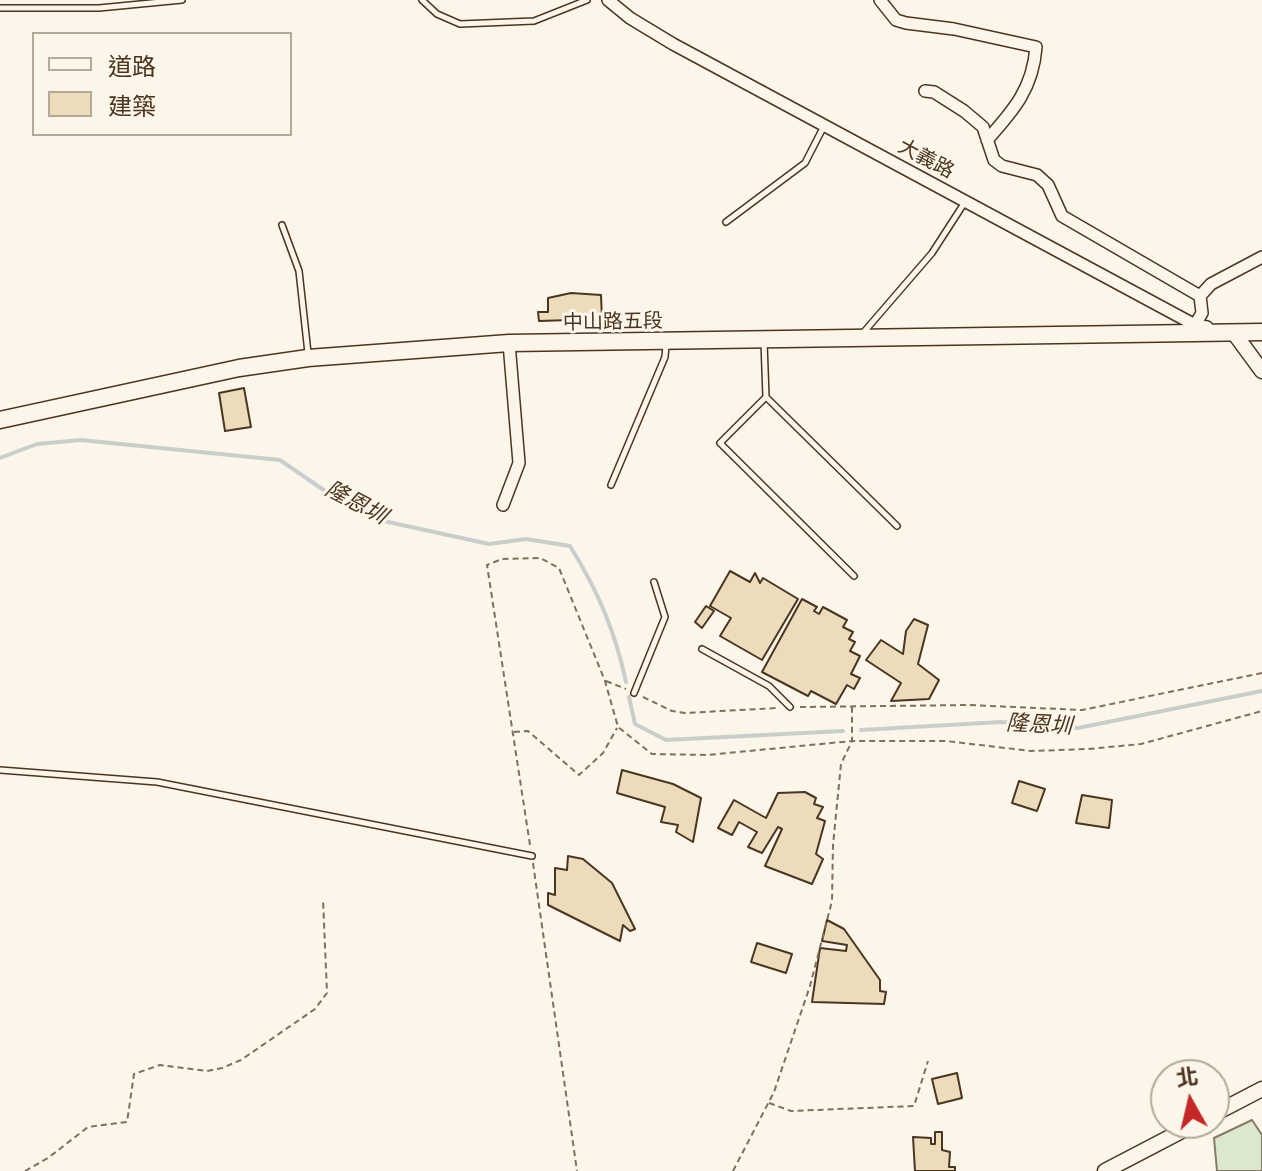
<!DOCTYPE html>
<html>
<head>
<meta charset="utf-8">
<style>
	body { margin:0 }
	#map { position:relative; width:1262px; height:1171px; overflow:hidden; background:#fbf6e9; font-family:Inter,"Noto Sans TC",sans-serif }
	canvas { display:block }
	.legend { position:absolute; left:32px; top:32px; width:260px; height:104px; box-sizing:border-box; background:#fbf6e9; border:2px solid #b4a999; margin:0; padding:10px 14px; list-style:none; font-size:24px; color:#4a3520 }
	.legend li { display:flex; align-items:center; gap:16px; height:40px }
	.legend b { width:40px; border:2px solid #b4a999 }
	.north { position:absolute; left:1150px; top:1059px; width:80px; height:80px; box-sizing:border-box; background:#fbf6e9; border:2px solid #b4a999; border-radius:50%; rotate:352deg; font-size:22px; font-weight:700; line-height:32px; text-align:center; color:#4a3520 }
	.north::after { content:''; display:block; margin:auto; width:28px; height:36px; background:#c62828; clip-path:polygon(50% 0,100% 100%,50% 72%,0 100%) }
</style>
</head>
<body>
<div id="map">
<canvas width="1262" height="1171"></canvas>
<ul class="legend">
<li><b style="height:10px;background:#fbf6e9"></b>道路</li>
<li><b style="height:22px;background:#ecdcbc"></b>建築</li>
</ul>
<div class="north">北</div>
</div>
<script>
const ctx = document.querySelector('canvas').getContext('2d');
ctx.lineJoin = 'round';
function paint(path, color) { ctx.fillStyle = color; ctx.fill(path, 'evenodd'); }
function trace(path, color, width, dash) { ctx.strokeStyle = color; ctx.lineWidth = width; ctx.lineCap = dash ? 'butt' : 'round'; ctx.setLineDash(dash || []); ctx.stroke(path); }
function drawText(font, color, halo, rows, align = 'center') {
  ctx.font = font + ' Inter,"Noto Sans TC",sans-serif'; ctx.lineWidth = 6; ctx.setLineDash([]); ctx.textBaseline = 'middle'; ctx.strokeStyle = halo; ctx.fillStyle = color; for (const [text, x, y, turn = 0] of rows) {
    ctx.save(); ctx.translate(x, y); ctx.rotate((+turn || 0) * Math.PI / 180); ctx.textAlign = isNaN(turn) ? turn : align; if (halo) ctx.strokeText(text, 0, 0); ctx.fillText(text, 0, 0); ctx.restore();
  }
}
const green = new Path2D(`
	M1252,1120L1262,1135V1171H1217L1214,1138Z`);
const stream = new Path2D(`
	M0,458L37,444L81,440L280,460L331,495L379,520L489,544L526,539L570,546C598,591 615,631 626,682
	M629,697L635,724L666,740L843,731
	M861,730L1001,722L1078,728L1262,691`);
const building = new Path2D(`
	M571,293L601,295L602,319L539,321L538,312H548V298Z
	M244,388L251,427L225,431L219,393Z
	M730,571L750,582L755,573L760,583L763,578L798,599L762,660L720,636L731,618L710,606Z
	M802,599L817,607L814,611L819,614L823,607L847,620L843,627L853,632L849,639L855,642L850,651L860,656L851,674L860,678L854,689L847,685L836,704L811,691L808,696L762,672Z
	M706,606L714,611L702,628L695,622Z
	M914,619L928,625L918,664L939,680L929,699L891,701L901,683L866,660L881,640L903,654L906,631Z
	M622,770L673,784L701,798L693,842L676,832L678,825L661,822L665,807L617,793Z
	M1019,781L1045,789L1037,811L1012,803Z
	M805,792L816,798L814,804L823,807L817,818L825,821L816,854L823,859L812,884L765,866L782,829L778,827L762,853L748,847L757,832L739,822L732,835L718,828L734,800L766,818L778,793Z
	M1082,795L1112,800L1109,828L1076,823Z
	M568,856L583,859L612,883L635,929L630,931L623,925L620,941L548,905V893L555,895V868L567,870Z
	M827,920L844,929L880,980V991L886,992L884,1004L812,1002L820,948L846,951L847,945L822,941Z
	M757,943L792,954L786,973L751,962Z
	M957,1073L962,1098L938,1104L932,1079Z
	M935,1132H942V1150L950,1152L949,1167H955V1171H915L913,1137L931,1138V1144H935Z`);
const path = new Path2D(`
	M606,681L626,689
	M643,697L672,711L685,713L777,708
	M800,707L969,705L1082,710L1262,673
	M514,732L528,731L579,775L603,753L617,728
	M530,845L487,565L502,559L540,558L559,568L605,681L618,727L652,754L707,755L852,741H946L1031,751L1088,749L1141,744L1262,711
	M533,863L577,1171
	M769,1103L791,1111L914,1106L928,1061
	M25,1171L48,1158L88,1127L127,1122L134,1074L160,1065L207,1071L222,1068L241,1060L315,1009L327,993L323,899
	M733,1171L774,1092L810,986L832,901L833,845L841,764L852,741V707`);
const service = new Path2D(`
	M422,0L437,14L460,24L534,21L587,0
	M0,8H99L182,0
	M726,222L805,163L824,126
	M282,225L299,271L308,353
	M863,333L932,253L965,202
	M764,342L766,397L897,526
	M766,397L720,443L854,576
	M611,485L665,357L666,345
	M702,649L769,686L790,707
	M634,693L665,617L654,582
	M0,770L157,782L532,856`);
const minor = new Path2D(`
	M608,0L630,18L673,44L1195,325L1207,327
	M880,0L896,20L906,23L954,29L1036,47C1033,88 1014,110 987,140
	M925,91L934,92L964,111L983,127L994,160L1002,166L1037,175L1048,185L1062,216L1200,296
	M1195,325L1202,313L1200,296L1211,284L1262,257
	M503,505L519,463L509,343`);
const tertiary = new Path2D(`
	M1234,333L1262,371
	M1214,1114L1262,1089
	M1105,1171L1197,1123`);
const primary = new Path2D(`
	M0,420L239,368L308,358L509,343L1262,332`);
const streetNames = [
	["大義路",926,159,28],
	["中山路五段",613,322,-1]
];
const waterNames = [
	["隆恩圳",356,503,28],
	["隆恩圳",1039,725,3]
];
paint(green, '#dce7d0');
trace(green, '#887966', 2);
trace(stream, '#c9cecd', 4);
paint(building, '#ecdcbc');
trace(building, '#4a3520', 2);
trace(service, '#4a3520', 8);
trace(minor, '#4a3520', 14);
trace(tertiary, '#4a3520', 17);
trace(primary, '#4a3520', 19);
trace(path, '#7f6f5c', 2, [6, 4]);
trace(service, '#fbf6e9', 5);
trace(minor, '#fbf6e9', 11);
trace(tertiary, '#fbf6e9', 14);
trace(primary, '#fbf6e9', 16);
drawText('20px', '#4a3520', '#fbf6e9', streetNames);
drawText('italic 22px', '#4a3520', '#fbf6e9', waterNames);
</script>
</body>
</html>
